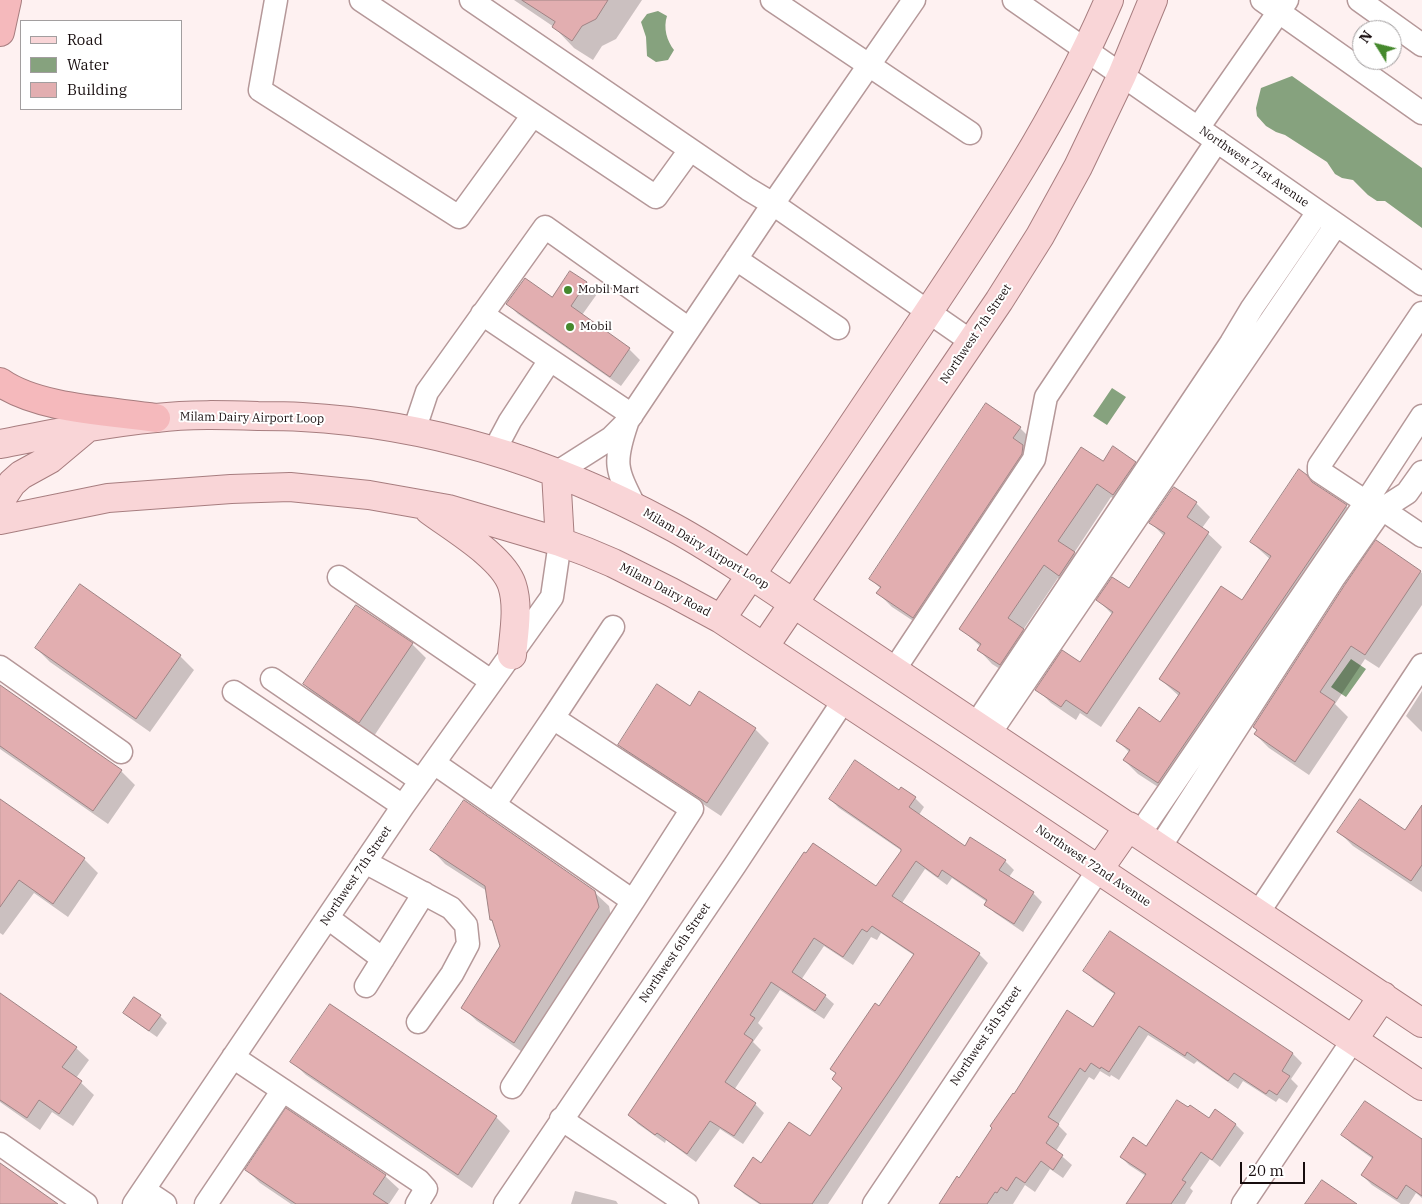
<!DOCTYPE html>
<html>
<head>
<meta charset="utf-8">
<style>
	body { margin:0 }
	#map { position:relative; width:1422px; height:1204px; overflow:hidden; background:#fef1f1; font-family:"IBM Plex Serif",serif }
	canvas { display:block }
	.legend { position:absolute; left:20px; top:20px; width:162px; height:90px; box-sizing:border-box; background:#fff; border:1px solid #a29e9f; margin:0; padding:6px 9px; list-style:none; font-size:15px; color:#170d0e }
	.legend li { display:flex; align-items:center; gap:10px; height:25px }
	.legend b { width:25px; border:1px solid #a29e9f }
	.north { position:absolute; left:1352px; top:20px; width:50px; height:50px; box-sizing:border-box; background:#fff; border:1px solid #a29e9f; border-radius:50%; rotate:306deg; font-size:14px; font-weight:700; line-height:20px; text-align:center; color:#170d0e }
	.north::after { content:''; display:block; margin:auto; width:18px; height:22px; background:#45892d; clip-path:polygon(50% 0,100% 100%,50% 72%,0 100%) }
	.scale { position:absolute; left:1240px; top:1162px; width:65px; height:22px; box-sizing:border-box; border:2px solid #170d0e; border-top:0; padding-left:6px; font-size:15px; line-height:18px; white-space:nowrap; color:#170d0e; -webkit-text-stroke:4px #fff; paint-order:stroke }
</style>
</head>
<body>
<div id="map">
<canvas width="1422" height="1204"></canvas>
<ul class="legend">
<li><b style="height:6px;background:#f9d5d7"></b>Road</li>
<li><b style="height:14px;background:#86a27e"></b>Water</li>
<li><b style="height:14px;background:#e2aeb0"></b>Building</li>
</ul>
<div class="north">N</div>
<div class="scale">20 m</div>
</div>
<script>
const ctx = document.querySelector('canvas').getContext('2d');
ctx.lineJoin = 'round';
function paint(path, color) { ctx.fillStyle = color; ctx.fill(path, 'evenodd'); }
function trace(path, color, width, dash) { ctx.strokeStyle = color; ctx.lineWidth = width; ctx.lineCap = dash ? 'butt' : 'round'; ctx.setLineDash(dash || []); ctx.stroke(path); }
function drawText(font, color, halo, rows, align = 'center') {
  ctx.font = font + ' "IBM Plex Serif",serif'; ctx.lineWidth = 4; ctx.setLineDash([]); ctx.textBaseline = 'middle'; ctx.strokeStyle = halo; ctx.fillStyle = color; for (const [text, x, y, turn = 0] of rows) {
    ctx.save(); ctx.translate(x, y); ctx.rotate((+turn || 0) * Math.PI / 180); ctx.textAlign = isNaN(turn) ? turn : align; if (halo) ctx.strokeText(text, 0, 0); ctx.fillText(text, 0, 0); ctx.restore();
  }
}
const water = new Path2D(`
	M658,11L667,16C663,28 667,41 674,50L668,60L656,62L647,56L646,37L641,22L647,14Z
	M1292,76L1422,168V228L1385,201H1377L1368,195L1353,180L1342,178L1335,174L1327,162L1285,135L1276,132L1266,126L1257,116L1256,108L1261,88Z
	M1112,388L1126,397L1107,425L1093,416Z
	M1351,659L1366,669L1346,697L1331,687Z`);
const shadow = new Path2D(`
	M514,0H642L616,39L602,46L593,60L574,48L554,27Z
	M571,272L586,283L597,294L582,315L629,349L640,360L621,386L518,314L508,304L552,298Z
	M1020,428L1034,442L927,630L892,607L878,593L881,589L871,579Z
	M1103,463H1135L1149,477L1128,508L1111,497L1074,553L1088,567L1074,589L1058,578L1023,630L1037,644L1014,678L992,664L979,650L981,647L961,629Z
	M1306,476L1318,487L1346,506L1360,520L1172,796L1138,774L1124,760L1129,752L1118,741L1161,724L1179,696L1160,679L1243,602L1271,560L1251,542Z
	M1196,503L1210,517L1202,528L1222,547L1101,727L1080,713L1076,720L1051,703L1037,689L1080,664L1113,615L1098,600L1129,589L1164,536L1151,523Z
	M1376,542L1422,573V605L1379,668L1365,659L1335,704L1348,717L1309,775L1269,748L1255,734Z
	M356,606L412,644L426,658L374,736L318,698L304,684Z
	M36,648L180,656L194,670L150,732L50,662Z
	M0,687L121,771L135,785L108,824L0,749Z
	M1422,691V732L1406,716Z
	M690,707L755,729L769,743L721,816L633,758L619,745Z
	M899,791L915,798L924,807L919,815L965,847L1005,861L1014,870L1009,877L1033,893L1042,902L1023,932L995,913L986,904L987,902L952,878L947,885L925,869L902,903L979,954L988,963L828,1204H759L744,1194L735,1186L762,1164L810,1138L844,1089L837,1074L832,1069L880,1008L915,956L881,933L877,940L871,937L853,965L824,946L801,980L825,996L834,1004L824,1019L780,990L758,1023L763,1028L753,1042L761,1050L734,1090L755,1104L764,1113L743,1144L720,1129L696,1162L666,1140L665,1143L638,1124L629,1115L784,883L877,888L902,851L839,808L830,799Z
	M0,800L84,859L98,873L68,917L34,893L3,935L0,933Z
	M1422,807V892L1353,846L1339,832H1405Z
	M432,850L594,892L609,906L612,922L528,1056L477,1021L463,1008L501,946L494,923L491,920L487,891L445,864Z
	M1111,932L1293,1054L1302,1063L1291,1079L1298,1086L1287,1103L1279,1098L1276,1102L1243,1081L1238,1089L1197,1061L1194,1064L1148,1035L1119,1080L1111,1075L1110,1077L1100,1071L1094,1080L1089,1077L1058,1125L1067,1134L1056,1151L1072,1165L1063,1178L1050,1169L1035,1192L1025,1185L1013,1204H940L960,1179L1015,1096L1093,1029L1116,995L1094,980L1085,971Z
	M0,995L76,1048L89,1060L76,1078L94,1095L73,1126L52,1112L40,1130L0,1102Z
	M330,1005L496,1117L510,1131L472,1188L306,1075L292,1062Z
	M124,1013L160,1016L167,1023L157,1037L131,1019Z
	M1215,1111L1236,1125L1244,1133L1220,1167L1210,1159L1190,1188L1193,1191L1185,1204H1127L1146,1176L1129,1165L1121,1157L1146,1148L1210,1120Z
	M1342,1135L1422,1138V1198L1416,1193L1409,1204H1401L1372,1185L1362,1175L1373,1159L1352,1144Z
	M247,1170L385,1176L399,1189L389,1204H291L260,1183Z
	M575,1191L616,1201L618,1204H571Z`);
const building = new Path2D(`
	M522,0H608L596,19L582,26L572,41L552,27L555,22Z
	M570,271L587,282L571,306L630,348L610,377L506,304L525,278L552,297Z
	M986,403L1021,427L1013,438L1023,445L1022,454L913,618L876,593L881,587L869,579Z
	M1113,446L1136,462L1113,495L1097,484L1058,541L1075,552L1059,576L1044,565L1008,618L1024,629L1000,665L977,650L981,644L959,629L1081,447L1103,461Z
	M1299,469L1307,475L1312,482L1347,505L1158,783L1123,760L1130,750L1116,741L1139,707L1160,722L1180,693L1159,679L1221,586L1242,600L1271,556L1250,542Z
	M1174,487L1197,502L1187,517L1209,532L1087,714L1066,700L1061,707L1035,690L1062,650L1080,662L1113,612L1096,600L1112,577L1129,588L1165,533L1149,523Z
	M1376,540L1421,571L1365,655L1351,646L1320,692L1335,702L1295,762L1254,734L1257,730L1253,727L1344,586Z
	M80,584L181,655L136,719L35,648Z
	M356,605L413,643L359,723L303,684Z
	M657,684L690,706L699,691L756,728L707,803L618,745Z
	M0,685L122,770L93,811L0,746Z
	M855,760L899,790L901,787L916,797L909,807L965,846L970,837L1006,860L999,870L1034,892L1014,924L984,905L987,900L942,870L938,877L916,861L892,896L980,953L898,1078L812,1204H761L734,1186L753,1157L761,1163L789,1122L810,1136L842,1088L832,1079L836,1073L830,1069L875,1003L879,1006L914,954L872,926L867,932L862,929L843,957L814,938L792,972L826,995L815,1011L771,982L770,984L750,1015L755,1018L744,1034L753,1040L725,1082L756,1103L734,1136L710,1121L687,1154L657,1133L655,1135L628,1115L783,883L804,852L806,853L813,843L876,886L901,851V849L829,799Z
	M0,799L85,858L53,904L19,880L0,907Z
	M1360,799L1405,830L1422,805V865L1411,881L1337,832Z
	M464,800L595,891L599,907L514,1043L461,1008L500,946L492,920H490L485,886L430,850Z
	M1110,931L1293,1053L1282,1071L1290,1076L1277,1095L1269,1090L1266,1094L1234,1073L1228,1081L1187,1052L1185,1056L1139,1026L1109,1072L1101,1067L1100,1069L1091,1063L1085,1072L1080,1068L1048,1117L1059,1124L1046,1143L1063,1155L1053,1170L1041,1161L1025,1183L1016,1177L1007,1191L1001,1187L997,1193L995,1192L987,1204H939L957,1176L959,1178L992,1128L990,1126L1013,1093L1014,1094L1067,1010L1093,1027L1115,993L1083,971Z
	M0,993L77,1047L62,1067L82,1081L59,1114L39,1100L27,1118L0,1100Z
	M134,997L161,1015L149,1031L123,1013Z
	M330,1004L497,1116L458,1175L290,1062Z
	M1177,1100L1188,1107L1190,1105L1209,1118L1215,1109L1236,1124L1212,1160L1201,1152L1182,1180L1186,1182L1171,1204H1126L1146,1174L1120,1157L1133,1137L1146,1146Z
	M1365,1101L1422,1139V1196L1406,1185L1397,1199L1361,1175L1373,1157L1341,1135Z
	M286,1108L386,1175L373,1194L388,1204H296L245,1170Z
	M0,1163L58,1204H0Z
	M1322,1180L1357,1204H1305Z`);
const minor = new Path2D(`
	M276,0L260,90L459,217L533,115
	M361,0L656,197L690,150
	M471,0L748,189L773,204L972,342
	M772,0L970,133
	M1014,0L1422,284
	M1262,0L1422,113
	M1359,0L1422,45
	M1198,128L1287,0
	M736,259L838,328
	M482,314L632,415
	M627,423C613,464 616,469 635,507
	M414,431L427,392L545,227L689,329
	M494,451L510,421L550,360
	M556,473L611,438L627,422L773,204L914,0
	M1366,502L1319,471V466L1422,313
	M1382,509L1422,536
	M339,577L491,681
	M613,627L553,718L692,809L633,901
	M0,667L121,752
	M894,670L1034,459L1046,397L1217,141
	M272,679L421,781
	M234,692L403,806
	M976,724L1231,343L1252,308L1318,212
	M990,733L1336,225
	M434,763L633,901L512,1087
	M494,805L553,718
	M1140,833L1360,511L1422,416
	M1160,847L1333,579L1382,509L1407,493L1422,472
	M365,862L451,908L466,925L468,944L452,974L418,1022
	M1258,913L1422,665
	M328,918L383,959
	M366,986L424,893
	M233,1057L419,1181L426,1189L417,1204
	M561,1119L687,1204
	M0,1144L86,1204
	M144,1190L165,1204
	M134,1204L403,806L552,597L560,542
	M206,1204L283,1090
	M505,1204L735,865L844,700
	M874,1204L1099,869
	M1243,1204L1353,1040`);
const major = new Path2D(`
	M0,444C52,434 103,423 156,418C190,414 224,415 258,416C273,416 287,416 302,417C430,424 554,463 667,524C696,539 723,557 751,575L1422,1023
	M556,473L560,542
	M0,501L12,483L21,475L50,459L87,428
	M429,510C453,528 503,557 512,585C519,606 514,633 512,655
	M0,520L108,498L231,489L290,487L369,495L448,509L560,542L587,552L613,563L671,592L721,619L930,757L1422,1086
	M721,619C786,524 851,428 915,332C988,223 1057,121 1109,0
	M764,647L999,301L1040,236L1078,167L1122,75L1153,0
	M1099,869L1129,826
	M1353,1040L1383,996`);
const highway = new Path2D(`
	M0,32L7,0
	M0,382C38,409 110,411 156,418`);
const markers = [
	[568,290,5,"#45892d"],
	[570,327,5,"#45892d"]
];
const streetNames = [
	["Northwest 71st Avenue",1254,167,35],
	["Northwest 7th Street",976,334,-56],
	["Milam Dairy Airport Loop",252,418,1],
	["Milam Dairy Airport Loop",706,549,31],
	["Milam Dairy Road",665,590,28],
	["Northwest 72nd Avenue",1093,866,34],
	["Northwest 7th Street",356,876,-56],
	["Northwest 6th Street",675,953,-56],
	["Northwest 5th Street",986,1036,-56]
];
const poiNames = [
	["Mobil Mart",578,290],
	["Mobil",580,327]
];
paint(water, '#86a27e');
paint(shadow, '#0003');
paint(building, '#e2aeb0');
trace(building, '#9f8384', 1);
trace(minor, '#b59899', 25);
trace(major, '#a77d7f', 30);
trace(highway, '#a77d7f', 30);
trace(minor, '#fff', 22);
trace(major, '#f9d5d7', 28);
trace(highway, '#f5b9bc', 28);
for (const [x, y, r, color] of markers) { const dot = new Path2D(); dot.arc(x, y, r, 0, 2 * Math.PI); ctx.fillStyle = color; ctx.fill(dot); trace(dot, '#fff', 2); }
drawText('12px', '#170d0e', '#fff', streetNames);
drawText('12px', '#170d0e', '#fff', poiNames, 'left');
</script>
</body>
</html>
